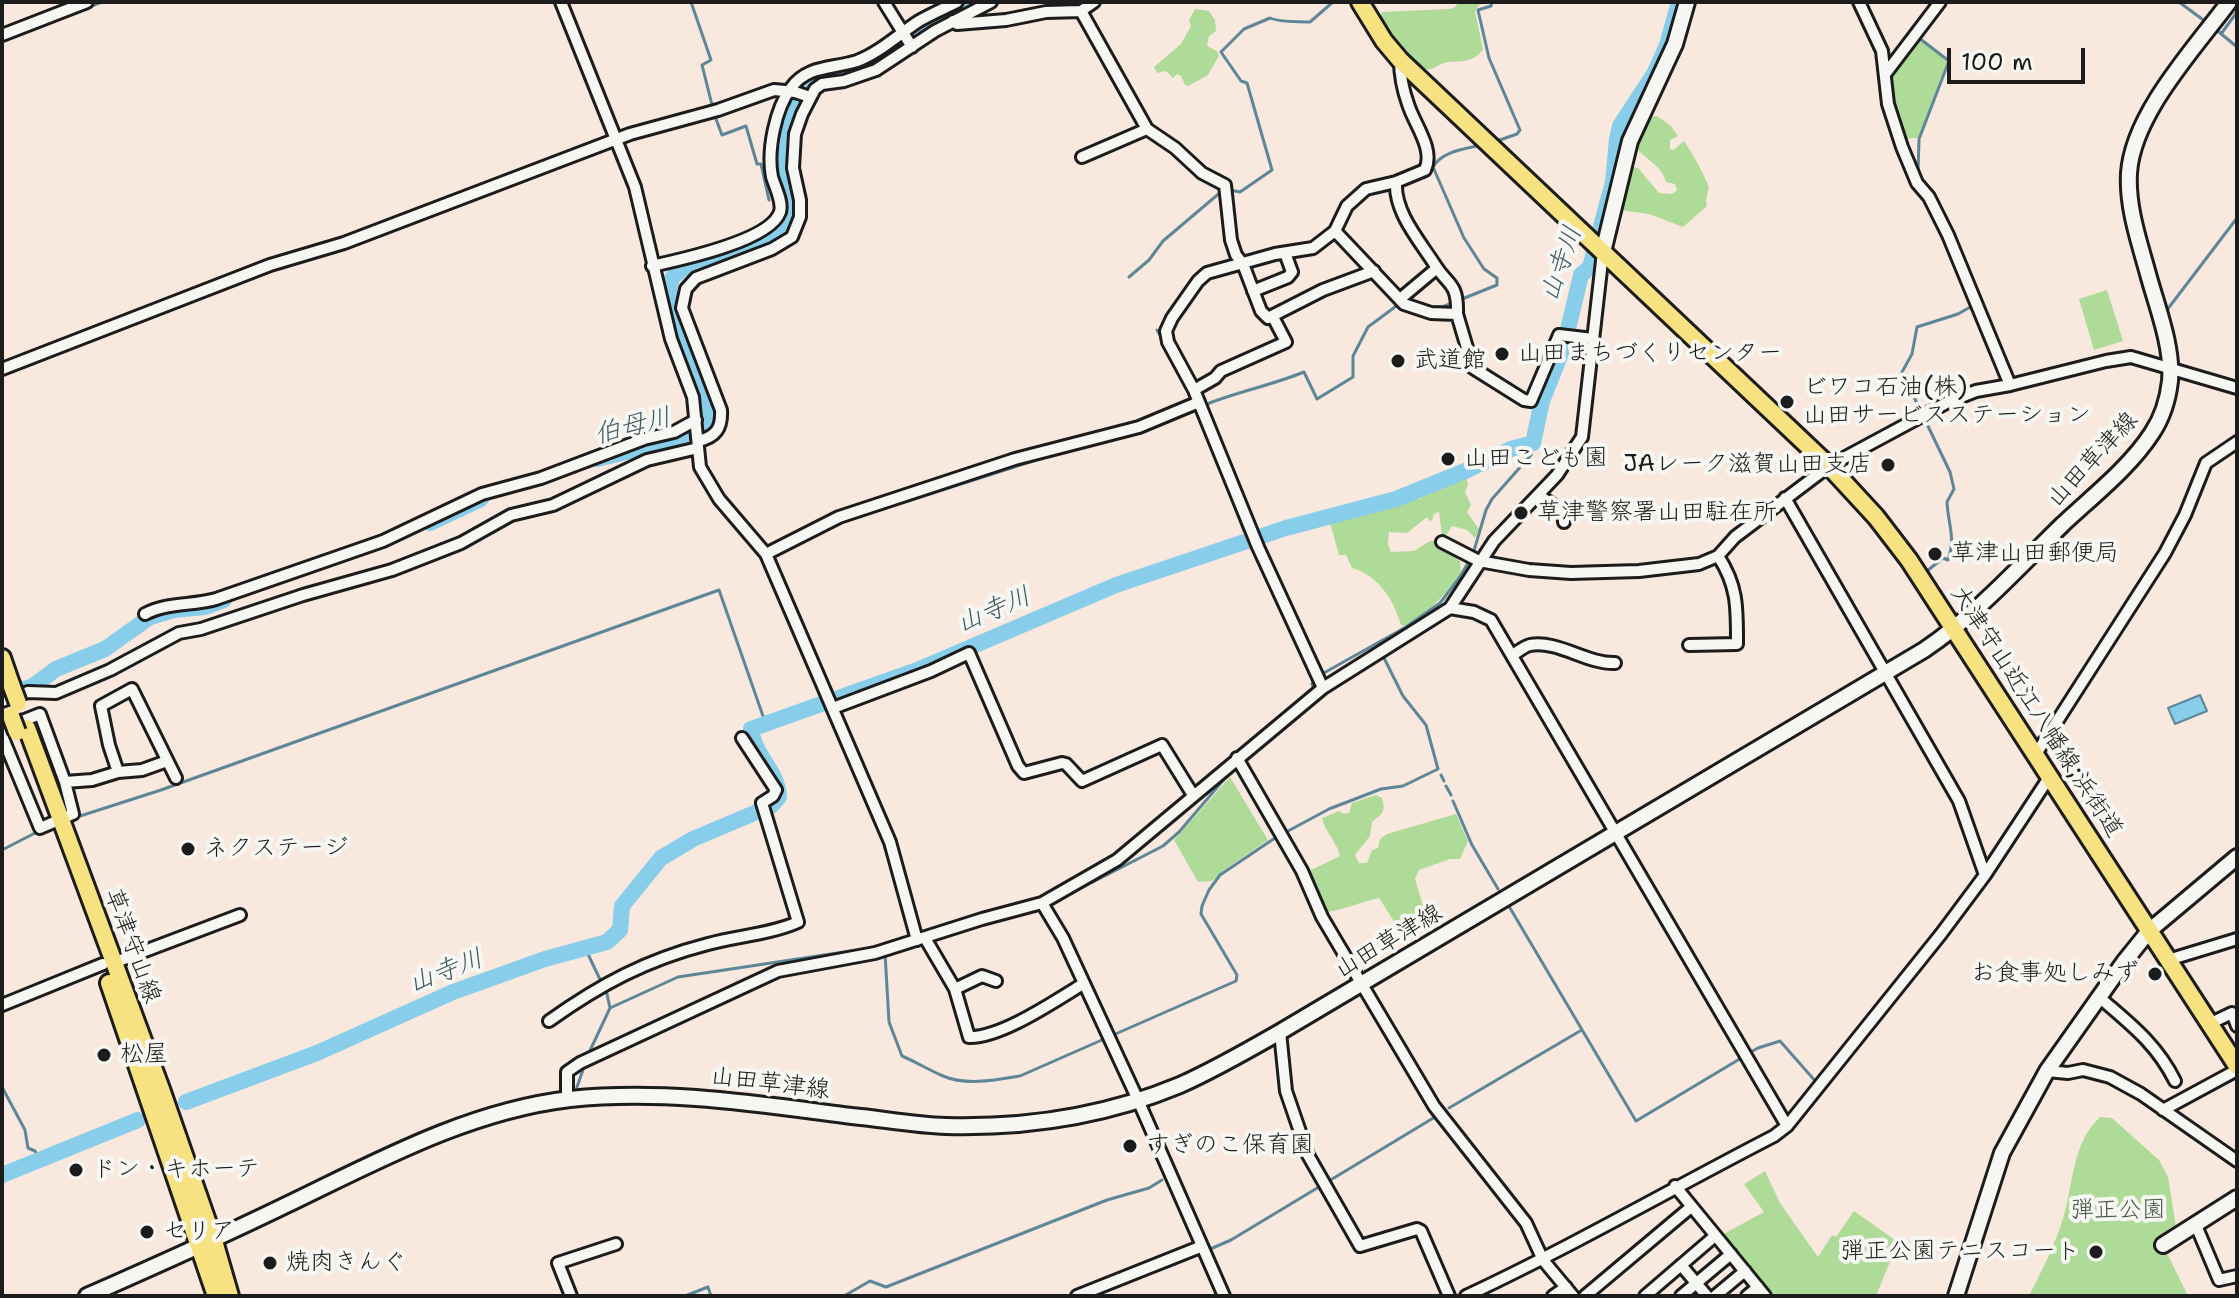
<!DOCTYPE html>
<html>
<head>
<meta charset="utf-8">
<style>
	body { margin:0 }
	#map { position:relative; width:2239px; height:1298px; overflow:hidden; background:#f8e8dd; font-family:"Shantell Sans",sans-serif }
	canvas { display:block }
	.frame { position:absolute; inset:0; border:4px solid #1c1c1c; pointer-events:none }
	.scale { position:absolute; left:1947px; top:48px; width:138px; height:36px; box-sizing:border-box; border:4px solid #1c1c1c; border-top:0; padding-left:10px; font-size:24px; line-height:28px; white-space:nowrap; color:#1c1c1c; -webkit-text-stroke:6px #f6f6f2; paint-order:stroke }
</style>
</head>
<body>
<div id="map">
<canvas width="2239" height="1298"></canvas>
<div class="frame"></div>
<div class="scale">100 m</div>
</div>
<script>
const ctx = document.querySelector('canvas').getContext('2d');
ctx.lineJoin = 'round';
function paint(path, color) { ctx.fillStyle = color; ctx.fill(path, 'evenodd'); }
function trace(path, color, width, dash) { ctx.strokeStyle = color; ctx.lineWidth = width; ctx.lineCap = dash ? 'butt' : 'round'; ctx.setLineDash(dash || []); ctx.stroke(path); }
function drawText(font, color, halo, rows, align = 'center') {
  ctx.font = font + ' "Shantell Sans","Klee One",sans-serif'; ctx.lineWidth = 8; ctx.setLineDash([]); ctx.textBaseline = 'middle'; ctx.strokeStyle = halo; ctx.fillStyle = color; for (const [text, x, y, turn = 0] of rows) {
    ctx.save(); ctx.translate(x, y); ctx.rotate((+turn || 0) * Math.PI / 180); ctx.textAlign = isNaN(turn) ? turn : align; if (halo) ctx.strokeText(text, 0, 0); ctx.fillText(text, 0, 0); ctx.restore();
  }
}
const green = new Path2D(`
	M1459,2H1489L1479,5L1475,11L1483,49C1475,62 1462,61 1449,62C1439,62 1435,71 1425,69C1408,66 1385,31 1380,16L1382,12L1450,9L1455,7Z
	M1195,9L1209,11L1215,20L1216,31L1209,36L1207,46L1217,51L1219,56L1208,75L1188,86L1185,85L1181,76L1177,74L1173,78L1166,71L1157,73L1154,67L1181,44L1191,26L1189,20Z
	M1919,38L1948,61L1918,138L1902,139L1889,94L1890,76Z
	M1657,116L1671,126L1678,136L1670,140V149L1674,150L1684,141C1695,157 1702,171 1709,187L1706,200L1707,206L1683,227L1649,214L1619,210L1627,166L1638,168L1659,193L1672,194L1677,190L1675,184L1666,182C1662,165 1644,159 1634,145L1648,117Z
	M2107,290L2123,341L2094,350L2079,299Z
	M1462,474H1466L1468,485L1465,492L1471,505L1467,512L1479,529L1475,538L1467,530L1452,526L1445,537L1442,536L1439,512L1434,514L1432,520L1429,521L1427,517L1407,533L1389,532L1388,544L1391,552L1414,551L1430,541H1445L1453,556L1460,561L1461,574C1442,598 1431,610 1405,626L1401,625C1394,600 1378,575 1352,568L1346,555H1339L1330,523L1338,516L1342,517L1362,510L1369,513C1379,502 1406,495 1420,499L1430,487Z
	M1230,777L1268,840L1224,870L1212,881L1198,882L1174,840Z
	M1376,795L1382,798C1386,812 1383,813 1372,822L1370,836L1355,855L1359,863H1367L1372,850L1378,848L1380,839L1387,834L1456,814L1468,841L1460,859H1450L1419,870L1415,879L1428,922L1423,929L1406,934L1399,929L1379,898C1363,901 1338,912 1324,912L1307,872L1340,856C1337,842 1325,832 1322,818L1339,811L1344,814L1349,813L1352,803Z
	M2100,1117L2112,1118L2159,1160L2168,1177L2176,1227L2161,1241L2188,1296H2029C2042,1270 2056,1244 2064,1215C2074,1180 2072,1144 2100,1117Z
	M1765,1171L1780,1203L1818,1257L1832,1235L1836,1237L1854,1211L1898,1242L1876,1296H1769L1720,1236L1764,1212L1744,1184Z`);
const water = new Path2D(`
	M2200,695L2207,711L2175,724L2168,708Z`);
const stream = new Path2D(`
	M691,2L711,60L702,65L712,105
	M1492,2L1491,6L1478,10L1489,58L1520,130L1517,134L1497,141
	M2179,2L2206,22
	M2219,32L2237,47
	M2221,34L2237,12
	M17,35L102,2
	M716,119L722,135L746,126L757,164H761L769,200
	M1918,174L1919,139L1949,61L1919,38
	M1230,190L1240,192L1272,170L1247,83L1241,81L1221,52L1244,29L1270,18C1281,23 1298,21 1310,22L1333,2
	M1923,197L1933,215
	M1129,277L1149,260L1163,241L1222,191
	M1405,299L1431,307H1442L1497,285V278L1484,269L1464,238L1433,167C1442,151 1465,149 1482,145
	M2167,310L2237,218
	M1157,330L1164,342
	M1190,391L1194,409L1200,417
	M1202,406C1235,392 1270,386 1304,372L1317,399L1353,377V356L1368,327L1399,304
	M1215,454L1244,531L1249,533
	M836,524L1058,453
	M1928,577L1927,571L1943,558L1948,560C1956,538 1948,524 1947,502L1954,489L1950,472L1902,372L1912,354L1917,327L1958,314L1972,306L1957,269
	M1322,674L1406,627L1440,603L1460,577L1473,554L1486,510L1492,499L1531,455L1533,443
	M1305,709L1319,699L1312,684L1315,678
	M1441,775L1444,781
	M1446,786L1451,795
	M1453,801L1472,845L1498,889
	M77,817L161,790L719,590L763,716
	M2,850L37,832
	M1053,900L1054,902L1163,846L1179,832L1232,770
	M1510,908L1636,1121L1743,1057
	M988,912L1046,896
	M585,948L607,994L610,1008L678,977L877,947
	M885,953L889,1022L902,1056C916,1062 929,1070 943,1076C966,1086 996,1080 1020,1076L1236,981L1237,975L1201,914L1202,906L1209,890L1220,875L1275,838L1329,809L1381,789L1403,786L1438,769L1426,725L1403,696L1383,656
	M1749,1053L1758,1048L1780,1041L1817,1083
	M587,1057L610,1008
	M2,1087L25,1130L28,1148L35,1151L39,1158
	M577,1087L585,1064
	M1449,1108L1580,1031
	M1749,1144L1777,1128
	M1731,1152L1742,1147
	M1708,1164L1727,1155
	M1693,1172L1701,1168
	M1208,1250L1231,1240L1435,1117
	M1167,1267L1197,1255
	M1145,1275L1163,1268
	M1103,1292L1141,1277
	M685,1296L708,1287L711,1296
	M844,1296L870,1281L886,1287L1107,1200L1149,1188L1162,1180
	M1092,1296L1099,1293`);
const river = new Path2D(`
	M597,459L690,437L707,418C709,382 660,323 670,285C671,279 674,274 680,271C688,266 700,265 709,262C732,256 762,246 780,230C804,208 780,177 781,150C781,129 791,105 803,88C815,70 845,74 864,67C885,59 901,42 920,30C937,20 955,11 973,2
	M430,523L481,499
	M11,694L33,686L56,669L105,649L150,617L174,610L205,607L224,600
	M186,1102L317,1053L453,992L545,959L607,942L620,930L622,906L661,858L693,839L771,806L779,797C778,770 754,756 751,729L917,670L1116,585L1286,528L1396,499L1465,471L1511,449L1533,443L1542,401L1564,346L1581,275L1590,267L1613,182L1617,139L1620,126L1654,74L1667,45L1679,2
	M2,1175L138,1120`);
const street = new Path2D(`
	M561,2L635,187L671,339L693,397L700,467L719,499L766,554L890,842L917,940
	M884,2L912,47
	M1859,2L1882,51L1888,104L1902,147L1917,183L1929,197L1948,235L2010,385
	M1081,11L1147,129L1175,148L1202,173L1225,185L1231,240L1236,255L1243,264L1261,311L1268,318L1323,290L1374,271
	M953,21L957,24L1006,20L1046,12L1081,11L1094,2
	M2,35L87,2
	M1886,73L1940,2
	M1082,157L1147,129
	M1396,182C1394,212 1419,240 1435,265C1448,286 1458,282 1457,314
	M1335,231L1404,304L1431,313L1457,314L1473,368L1524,400L1531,401L1559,335L1593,339
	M652,266C679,260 770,241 780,212C783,202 775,187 772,177C767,151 775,109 791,88C807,65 832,69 857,61C879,53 899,34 919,21C931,14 945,8 957,2
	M1253,291L1288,277L1292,272L1285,253
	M1400,299L1437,268
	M2,369L270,265L344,243L630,134L718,110L774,90L795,92L810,97
	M1194,390L1215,378L1221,371L1286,342L1273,317
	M698,441C716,437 722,428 721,410L682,308L686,289L696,278L772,249L792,237L800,217V200L793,168L795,134L802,114L815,89L822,84L844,81L876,70L935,31L991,2
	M1538,495L1564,512V522
	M1785,498L1959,801L1985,875
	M1442,542L1479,561L1529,570L1571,573L1639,571L1699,564L1718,556L1735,537L1829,466L1948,402L1976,391L2010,385L2106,361L2131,357L2237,388
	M766,554L839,517L1015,459L1139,427L1199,402
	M1450,608L1474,612L1491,620L1787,1126
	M145,614C167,602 192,606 216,599L383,541L482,494L541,478L644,439L674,432L696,420
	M1689,645L1737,644C1737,609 1738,586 1718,556
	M1513,655C1517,652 1525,646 1530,645C1558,640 1587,664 1615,663
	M1323,688L1258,547L1194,390L1168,342L1166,331L1172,318L1198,281L1207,273L1275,254L1313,248L1335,231L1347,206L1366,189L1396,182L1425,170C1435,149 1414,124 1408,104C1403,90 1400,75 1400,60
	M2,701L28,692L56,693L110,670L179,633L201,629L303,595L392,570L461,543L511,515L553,505L647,460L698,448
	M833,708L931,671L969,653L1018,766L1024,773L1062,763L1066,764L1082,781L1162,745L1193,795
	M2,729L40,714L65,782L73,814L40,828L2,736
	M2036,754L2165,553L2185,515L2206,463L2237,442
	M1237,758L1302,871L1322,917L1434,1106L1526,1223L1543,1260L1573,1296
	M118,772L109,745L101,706L132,689L176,778
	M65,782L92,780L118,772L142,770L167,761
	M1042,903L1063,938L1138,1100L1224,1296
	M925,938L955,989L969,1037C1001,1038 1055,1001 1083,984
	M2168,960L2237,939
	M113,963L240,915
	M955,989L982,976L996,981
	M2099,997C2130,1024 2156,1043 2175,1081
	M2,1005L103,964
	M549,1021C601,984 646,960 708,944C737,936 771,934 798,922L762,803L773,796L776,790L742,738
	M2209,1024L2232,1013L2237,1026
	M1280,1032L1286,1091L1308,1155L1360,1246L1417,1229L1421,1231L1449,1296
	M2047,1071L2068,1073L2083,1070L2110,1077L2141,1094L2237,1161
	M567,1100V1072L580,1063L778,971L875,953L982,919L1042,903L1117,860L1323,688L1450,608L1494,541L1557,475L1582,437L1603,252
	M2163,1110L2237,1070
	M1675,1186L1765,1296
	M2195,1223L2219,1280L2237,1276
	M1681,1265L1707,1296
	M571,1296L558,1263L616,1244
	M1077,1296L1200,1247
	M1466,1296C1571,1247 1671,1189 1774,1136L1787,1126L1941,934L1985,875L2050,776
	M1553,1296L1566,1287
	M1585,1296L1691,1207
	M1645,1296L1715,1236
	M1681,1296L1731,1254
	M1715,1296L1745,1271
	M1747,1296L1758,1287`);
const secondary = new Path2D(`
	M1603,252L1630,141L1675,44L1687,2
	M2163,1245L2237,1198
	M87,1296C153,1267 218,1238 282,1207C374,1163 467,1111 570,1099C664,1089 758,1104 852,1116C883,1119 914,1125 946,1126C1025,1128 1106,1116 1180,1085C1214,1070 1247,1051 1280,1032L1924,650C1976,615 2018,568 2063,524C2093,496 2130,467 2152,433C2162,418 2168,399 2170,381C2173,347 2157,307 2148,274C2139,241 2127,207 2129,173C2133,114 2194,49 2229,2
	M1956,1296L2002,1153L2047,1071L2124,962L2149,931L2237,857`);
const primary = new Path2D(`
	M1360,2L1384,41L1400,60L1829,466L1876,517L1909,560L2237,1066
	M2,658L11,684
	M27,728L161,1089L214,1241L230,1296
	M109,983L216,1296`);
const primaryBridge = new Path2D(`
	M11,684L18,703
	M11,716L17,732`);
const markers = [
	[1502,354,8,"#1c1c1c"],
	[1398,361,8,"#1c1c1c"],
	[1787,402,8,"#1c1c1c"],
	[1448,459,8,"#1c1c1c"],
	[1888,465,8,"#1c1c1c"],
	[1521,513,8,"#1c1c1c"],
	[1935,554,8,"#1c1c1c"],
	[188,849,8,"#1c1c1c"],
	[2155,974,8,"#1c1c1c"],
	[104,1055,8,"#1c1c1c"],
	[1130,1146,8,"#1c1c1c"],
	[76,1170,8,"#1c1c1c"],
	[147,1232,8,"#1c1c1c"],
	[2096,1252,8,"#1c1c1c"],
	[270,1263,8,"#1c1c1c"]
];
const poiNames = [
	["山田まちづくりセンター",1518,354],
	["武道館",1414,361],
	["ビワコ石油(株)",1803,388],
	["山田サービスステーション",1803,416],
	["山田こども園",1464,459],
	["JAレーク滋賀山田支店",1872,465,"right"],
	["草津警察署山田駐在所",1537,513],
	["草津山田郵便局",1951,554],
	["ネクステージ",204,849],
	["お食事処しみず",2139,974,"right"],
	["松屋",120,1055],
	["すぎのこ保育園",1146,1146],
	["ドン・キホーテ",92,1170],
	["セリア",163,1232],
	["弾正公園テニスコート",2080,1252,"right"],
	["焼肉きんぐ",286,1263]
];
const streetNames = [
	["山田草津線",2093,460,-47],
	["大津守山近江八幡線;浜街道",2036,712,57],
	["山田草津線",1389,942,-31],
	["草津守山線",132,946,70],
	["山田草津線",770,1084,7]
];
const parkNames = [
	["弾正公園",2118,1211]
];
const waterNames = [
	["山寺川",1562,264,-71],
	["伯母川",633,427,-14],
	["山寺川",994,611,-23],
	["山寺川",446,972,-21]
];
paint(green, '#afdb99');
paint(water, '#88ceea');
trace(water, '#5d8798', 2);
trace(stream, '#5d8798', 3);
trace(river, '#88ceea', 16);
trace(street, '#1c1c1c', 16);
trace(secondary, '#1c1c1c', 20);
trace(primary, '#1c1c1c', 22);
trace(street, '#f6f6f2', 10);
trace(secondary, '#f6f6f2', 14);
trace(primary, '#f7e281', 16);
trace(primaryBridge, '#1c1c1c', 22, []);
trace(primaryBridge, '#f7e281', 16);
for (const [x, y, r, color] of markers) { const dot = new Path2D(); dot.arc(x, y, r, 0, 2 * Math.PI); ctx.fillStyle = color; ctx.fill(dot); trace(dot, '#f6f6f2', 3); }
drawText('24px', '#1c1c1c', '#f6f6f2', poiNames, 'left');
drawText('24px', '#1c1c1c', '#f6f6f2', streetNames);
drawText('24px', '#485542', '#f6f6f2', parkNames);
drawText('italic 26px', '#425a64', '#f6f6f2', waterNames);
</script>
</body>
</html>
